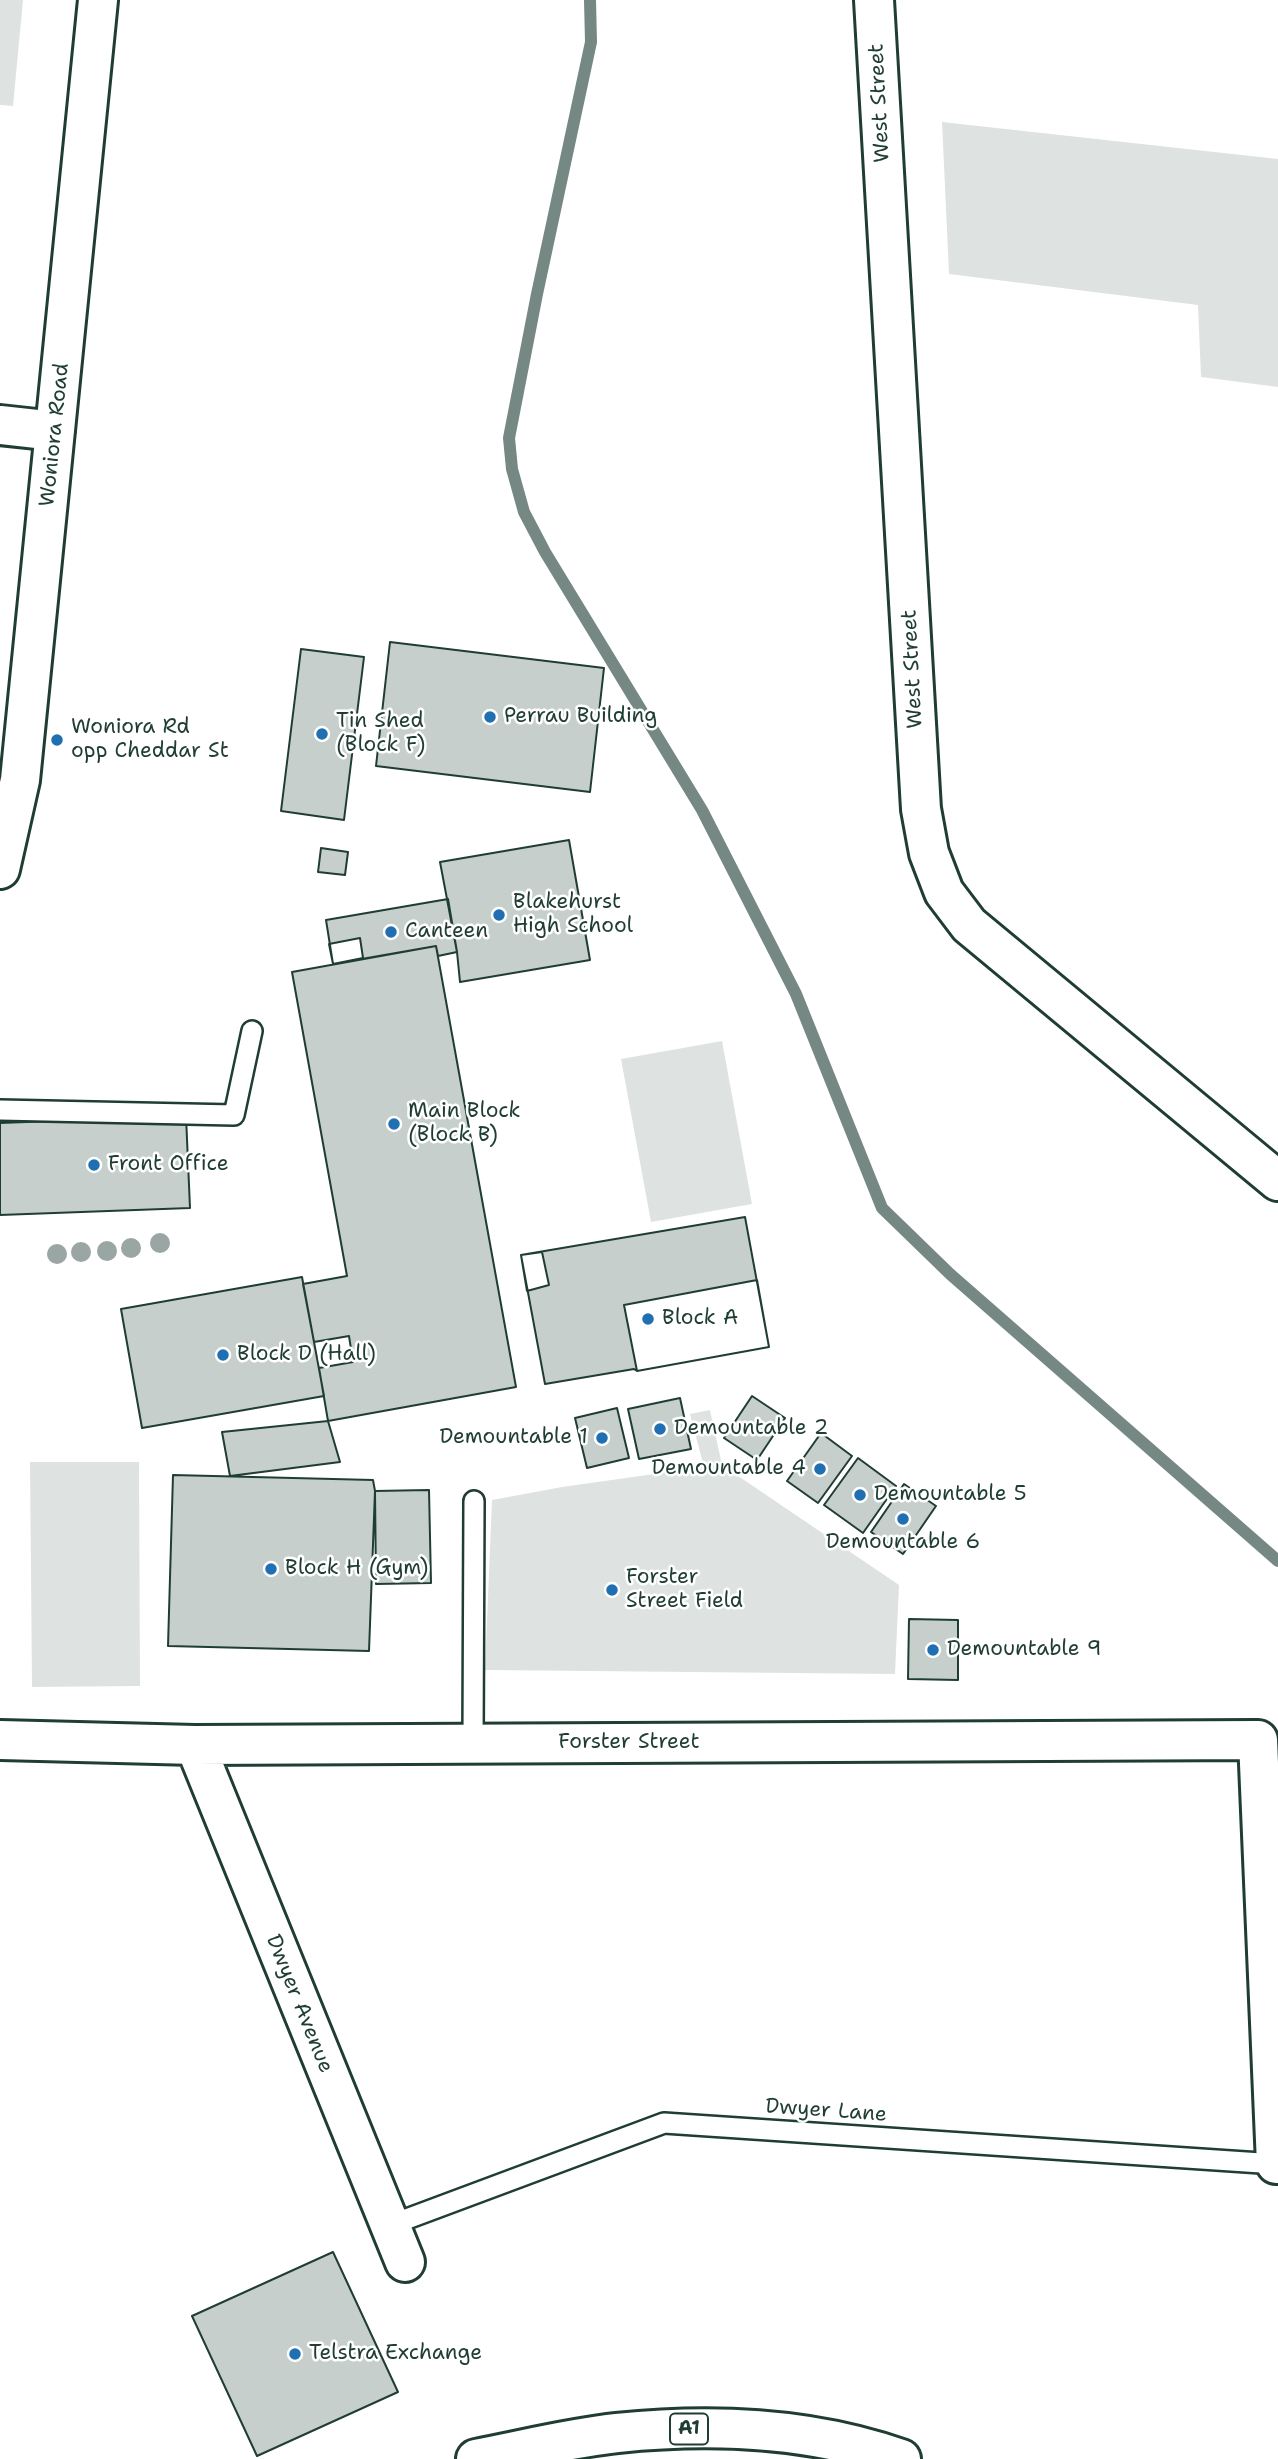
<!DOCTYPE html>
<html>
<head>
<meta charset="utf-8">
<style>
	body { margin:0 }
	canvas { display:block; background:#fff }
</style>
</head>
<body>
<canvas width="1278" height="2459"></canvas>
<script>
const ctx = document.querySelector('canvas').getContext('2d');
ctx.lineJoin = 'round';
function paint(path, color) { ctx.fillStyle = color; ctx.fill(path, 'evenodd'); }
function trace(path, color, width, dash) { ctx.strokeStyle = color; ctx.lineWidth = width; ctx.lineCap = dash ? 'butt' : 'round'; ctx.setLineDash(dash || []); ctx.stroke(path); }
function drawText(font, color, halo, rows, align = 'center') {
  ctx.font = font + ' "Shantell Sans",sans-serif'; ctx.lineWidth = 5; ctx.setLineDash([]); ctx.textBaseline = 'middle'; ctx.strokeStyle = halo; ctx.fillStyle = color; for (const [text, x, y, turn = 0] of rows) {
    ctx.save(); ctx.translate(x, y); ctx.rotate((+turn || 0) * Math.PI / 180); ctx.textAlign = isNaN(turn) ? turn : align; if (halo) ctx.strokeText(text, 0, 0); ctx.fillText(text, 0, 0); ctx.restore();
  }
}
const green = new Path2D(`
	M0,0H23L13,106L0,105Z
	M942,122L1278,159V387L1201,377L1198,305L949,274Z
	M722,1041L752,1204L651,1222L621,1059Z
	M710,1410L722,1465L899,1585L895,1674L485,1670L492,1500L562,1487L704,1467L690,1414Z
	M30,1462H139L140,1686L32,1687Z`);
const stream = new Path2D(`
	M590,0L591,42L537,294L509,438L512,469L524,512L545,552L702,810L796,994L882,1208L950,1274L1278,1561`);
const building = new Path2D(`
	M390,642L604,668L590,792L376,766Z
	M301,649L364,657L344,820L281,811Z
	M569,840L590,960L460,982L457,952L440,862Z
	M321,848L348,852L345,875L318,872Z
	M448,899L457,952L438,956L436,946L333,964L326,920Z
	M360,938L363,958L333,964L329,944Z
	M436,946L516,1387L328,1421L319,1368L353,1362L349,1336L314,1342L303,1284L347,1276L292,972Z
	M186,1116L190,1208L0,1215V1123Z
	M745,1217L769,1347L637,1371L634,1369L545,1384L521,1255Z
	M542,1252L549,1285L527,1291L521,1255Z
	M302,1277L324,1396L142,1428L121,1309Z
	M757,1280L769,1347L637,1371L624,1305Z
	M752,1396L785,1418L757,1460L724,1438Z
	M680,1398L691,1449L639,1459L628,1409Z
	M617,1408L629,1458L587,1468L575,1418Z
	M328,1421L340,1462L230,1476L222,1432Z
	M821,1433L852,1456L818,1503L787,1481Z
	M858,1458L896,1486L863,1533L824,1505Z
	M173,1475L373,1480L375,1491L369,1651L168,1646Z
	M904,1484L936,1506L903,1554L871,1532Z
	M429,1490L431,1583L376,1584L375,1491Z
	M909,1619L958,1620V1680L908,1679Z
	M333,2252L398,2392L257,2456L192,2316Z`);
const lane = new Path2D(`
	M0,1110L234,1115L252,1031
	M473,1743L474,1501
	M388,2226L664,2123L1276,2164L1278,2166`);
const street = new Path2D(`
	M874,0L921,809L929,853L944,892L969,925L1278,1181
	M0,425L55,431
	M0,869L20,780L98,0
	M0,1740L195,1745L1258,1740L1276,2164
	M195,1745L405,2262`);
const highway = new Path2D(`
	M476,2459C523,2450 570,2438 617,2433C713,2423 810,2427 901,2459`);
const trees = [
	[160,1243],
	[131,1248],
	[107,1251],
	[81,1252],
	[57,1254]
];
const markers = [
	[490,717,7,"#1f6fb2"],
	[322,734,7,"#1f6fb2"],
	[57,740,7,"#1f6fb2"],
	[499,915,7,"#1f6fb2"],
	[391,932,7,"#1f6fb2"],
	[394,1124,7,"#1f6fb2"],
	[94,1165,7,"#1f6fb2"],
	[648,1319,7,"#1f6fb2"],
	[223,1355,7,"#1f6fb2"],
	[660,1429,7,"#1f6fb2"],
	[602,1438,7,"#1f6fb2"],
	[820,1469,7,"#1f6fb2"],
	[860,1495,7,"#1f6fb2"],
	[903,1519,7,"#1f6fb2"],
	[271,1569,7,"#1f6fb2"],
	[612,1590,7,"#1f6fb2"],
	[933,1650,7,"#1f6fb2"],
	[295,2354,7,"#1f6fb2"]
];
const shields = [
	[689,2429,38]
];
const shieldNames = [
	["A1",689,2429]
];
const streetNames = [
	["West Street",880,103,-93],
	["Woniora Road",55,435,-84],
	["West Street",913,669,-93],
	["Forster Street",629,1743],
	["Dwyer Avenue",299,2004,68],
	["Dwyer Lane",826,2111,4]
];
const poiNames = [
	["Perrau Building",504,717],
	["Tin Shed",336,722],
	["(Block F)",336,746],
	["Woniora Rd",71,728],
	["opp Cheddar St",71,752],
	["Blakehurst",513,903],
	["High School",513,927],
	["Canteen",405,932],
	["Main Block",408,1112],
	["(Block B)",408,1136],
	["Front Office",108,1165],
	["Block A",662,1319],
	["Block D (Hall)",237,1355],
	["Demountable 2",674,1429],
	["Demountable 1",588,1438,"right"],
	["Demountable 4",806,1469,"right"],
	["Demountable 5",874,1495],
	["Demountable 6",903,1543,"center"],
	["Block H (Gym)",285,1569],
	["Forster",626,1578],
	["Street Field",626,1602],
	["Demountable 9",947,1650],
	["Telstra Exchange",309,2354]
];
paint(green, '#dee3e2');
trace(stream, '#758883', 12);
paint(building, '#c7cfcc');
trace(building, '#1f3d34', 2);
trace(lane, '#1f3d34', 24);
trace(street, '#1f3d34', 44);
trace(highway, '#1f3d34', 44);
trace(lane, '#fff', 19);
trace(street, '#fff', 38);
trace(highway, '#fff', 38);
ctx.fillStyle = '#99a6a3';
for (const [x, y] of trees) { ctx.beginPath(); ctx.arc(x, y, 10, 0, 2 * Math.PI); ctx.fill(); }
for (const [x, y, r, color] of markers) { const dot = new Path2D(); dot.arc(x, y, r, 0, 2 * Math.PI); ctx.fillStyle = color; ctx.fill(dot); trace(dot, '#fff', 2.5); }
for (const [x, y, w] of shields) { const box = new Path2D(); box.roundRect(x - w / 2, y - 15.5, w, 31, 5); ctx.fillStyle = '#fff'; ctx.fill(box); trace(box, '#1f3d34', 2); }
drawText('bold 19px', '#1f3d34', null, shieldNames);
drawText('21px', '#1f3d34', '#fff', streetNames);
drawText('21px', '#1f3d34', '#fff', poiNames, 'left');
</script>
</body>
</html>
